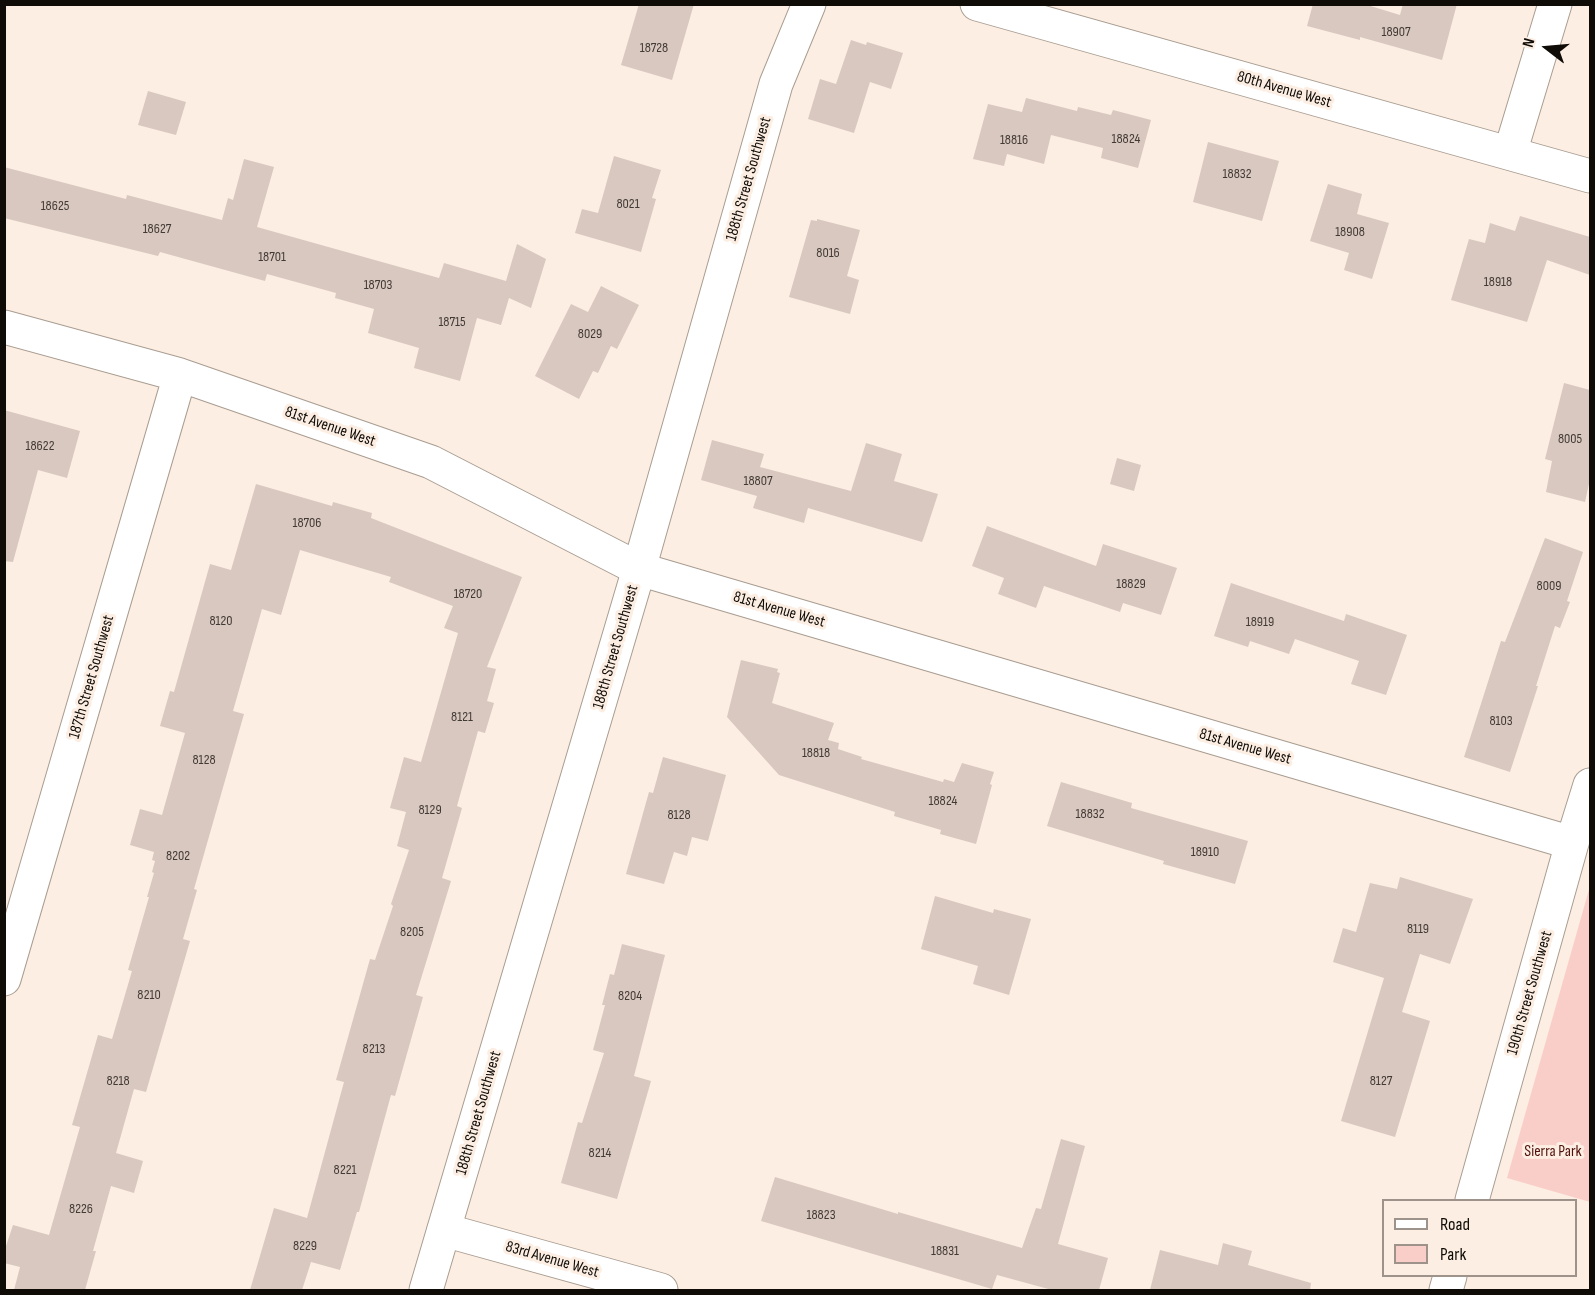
<!DOCTYPE html>
<html>
<head>
<meta charset="utf-8">
<style>
	body { margin:0 }
	#map { position:relative; width:1595px; height:1295px; overflow:hidden; background:#fceee2; font-family:"Sofia Sans Condensed",sans-serif }
	canvas { display:block }
	.frame { position:absolute; inset:0; border:6px solid #0f0b07; pointer-events:none }
	.legend { position:absolute; left:1382px; top:1199px; width:195px; height:78px; box-sizing:border-box; background:#fceee2; border:2px solid #9d938a; margin:0; padding:8px 10px; list-style:none; font-size:18px; color:#0f0b07 }
	.legend li { display:flex; align-items:center; gap:12px; height:30px }
	.legend b { width:30px; border:2px solid #9d938a }
	.north { position:absolute; left:1517px; top:18px; width:60px; height:60px; -webkit-text-stroke:4px #fceee2; paint-order:stroke; rotate:286deg; font-size:16px; font-weight:700; line-height:24px; text-align:center; color:#0f0b07 }
	.north::after { content:''; display:block; margin:auto; width:21px; height:27px; background:#0f0b07; clip-path:polygon(50% 0,100% 100%,50% 72%,0 100%) }
</style>
</head>
<body>
<div id="map">
<canvas width="1595" height="1295"></canvas>
<div class="frame"></div>
<ul class="legend">
<li><b style="height:8px;background:#fff"></b>Road</li>
<li><b style="height:16px;background:#facec8"></b>Park</li>
</ul>
<div class="north">N</div>
</div>
<script>
const ctx = document.querySelector('canvas').getContext('2d');
ctx.lineJoin = 'round';
function paint(path, color) { ctx.fillStyle = color; ctx.fill(path, 'evenodd'); }
function trace(path, color, width, dash) { ctx.strokeStyle = color; ctx.lineWidth = width; ctx.lineCap = dash ? 'butt' : 'round'; ctx.setLineDash(dash || []); ctx.stroke(path); }
function drawText(font, color, halo, rows, align = 'center') {
  ctx.font = font + ' "Sofia Sans Condensed",sans-serif'; ctx.lineWidth = 6; ctx.setLineDash([]); ctx.textBaseline = 'middle'; ctx.strokeStyle = halo; ctx.fillStyle = color; for (const [text, x, y, turn = 0] of rows) {
    ctx.save(); ctx.translate(x, y); ctx.rotate((+turn || 0) * Math.PI / 180); ctx.textAlign = isNaN(turn) ? turn : align; if (halo) ctx.strokeText(text, 0, 0); ctx.fillText(text, 0, 0); ctx.restore();
  }
}
const green = new Path2D(`
	M1590,886V1202L1507,1178Z`);
const building = new Path2D(`
	M639,4H694L672,80L621,65Z
	M1313,4H1364L1400,15L1403,4H1457L1442,60L1360,37V40L1307,26Z
	M851,40L866,45L867,42L903,53L891,89L870,82L854,133L808,119L820,79L836,84Z
	M148,91L186,102L176,135L138,125Z
	M1026,98L1077,111L1078,107L1111,115L1113,110L1151,120L1138,168L1101,158L1103,148L1051,135L1044,164L1007,154L1004,166L973,159L988,104L1022,112Z
	M1208,142L1279,161L1262,221L1193,202Z
	M614,156L661,170L652,198L656,199L641,252L575,233L582,209L598,213Z
	M244,159L274,167L257,227L439,278L444,263L506,281L517,244L546,259L531,308L509,298L501,325L477,318L460,381L414,368L419,348L368,333L374,309L335,298L336,293L267,274L265,281L160,252L158,256L4,218V167L126,199L127,195L222,220L228,198L233,200Z
	M1328,184L1362,194L1357,214L1389,223L1372,279L1344,270L1349,253L1310,241Z
	M1520,216L1590,237V275L1547,260L1527,322L1451,300L1469,239L1485,243L1490,223L1515,231Z
	M817,219L860,230L847,276L859,280L850,314L789,297L811,220L817,221Z
	M601,286L639,305L617,349L611,346L598,373L593,371L579,399L535,376L571,304L588,312Z
	M1564,383L1590,390V479L1585,502L1546,492L1552,461L1545,459Z
	M4,410L80,431L67,478L38,470L13,562L4,561Z
	M712,440L764,454L760,467L851,491L866,443L902,454L894,481L938,494L924,537L922,542L808,508L804,523L753,508L757,496L701,480Z
	M1117,458L1141,465L1134,491L1110,484Z
	M256,484L332,506L333,502L372,513L371,518L522,577L487,667L496,669L487,701L494,703L485,733L478,731L457,806L462,808L442,878L451,881L416,995L423,997L395,1096L391,1095L359,1212H357L340,1270L311,1262L302,1290H250L274,1208L307,1218L344,1082L336,1080L370,959L375,960L393,906L391,904L409,850L397,846L406,812L390,808L404,757L421,762L458,633L444,628L453,606L389,582L391,577L300,550L281,615L262,609L233,711L244,714L194,889L197,890L183,939L190,941L146,1092L134,1089L116,1153L143,1161L134,1193L111,1186L93,1251H96L85,1290H14L20,1267L4,1263V1252L13,1225L49,1235L80,1127L72,1125L98,1035L112,1039L132,971L128,970L149,897H147L154,873L152,872L155,861L152,860L154,852L130,845L140,809L162,815L185,733L160,726L170,691L174,692L210,564L231,570Z
	M987,526L1096,566L1103,544L1177,568L1161,615L1123,603L1120,612L1044,586L1036,608L998,594L1004,578L972,566Z
	M1545,538L1583,552L1567,601L1570,602L1560,628L1555,626L1536,686H1538L1510,772L1464,757L1501,641L1505,642Z
	M1231,583L1344,621L1346,614L1407,635L1386,695L1351,684L1359,661L1295,639L1289,654L1250,641L1248,647L1214,636Z
	M741,660L778,669L777,672L780,673L772,703L834,723L828,740L839,743L838,749L862,757L861,759L943,782L944,779L954,782L962,763L994,772L990,784L992,785L976,844L940,834L941,830L894,816L895,812L779,775L727,717Z
	M663,757L726,775L708,841L692,837L687,856L674,852L664,884L626,874L649,792L653,793Z
	M1061,782L1132,803L1131,808L1248,841L1235,884L1163,864L1164,861L1047,826Z
	M1400,877L1473,899L1450,964L1420,954L1402,1012L1430,1021L1395,1137L1341,1121L1384,978L1333,962L1343,928L1356,932L1370,883L1397,889Z
	M935,896L993,913L994,909L1031,919L1009,995L973,984L978,966L921,949Z
	M622,944L665,955L634,1076L651,1081L617,1199L561,1183L578,1122L582,1123L604,1053L593,1050L605,1005H602L610,974L614,975Z
	M1061,1139L1085,1146L1058,1244L1108,1258L1099,1290H1052L997,1275L992,1289L761,1221L775,1177L898,1214V1212L1022,1248L1036,1208L1041,1209Z
	M1223,1243L1252,1251L1248,1265L1311,1283L1310,1290H1150L1160,1250L1218,1265Z`);
const street = new Path2D(`
	M1510,153L1555,4
	M4,327L180,375L431,462L639,569L1572,843
	M4,979L180,375
	M1472,1200L1572,843L1590,785
	M444,1230L661,1290
	M1446,1290L1450,1276`);
const secondary = new Path2D(`
	M977,4L1590,176
	M426,1290L639,569L776,84L809,4`);
const numberNames = [
	["18907",1396,32],
	["18728",654,48],
	["18824",1126,139],
	["18816",1014,140],
	["18832",1237,174],
	["8021",628,204],
	["18625",55,206],
	["18627",157,229],
	["18908",1350,232],
	["8016",828,253],
	["18701",272,257],
	["18918",1498,282],
	["18703",378,285],
	["18715",452,322],
	["8029",590,334],
	["8005",1570,439],
	["18622",40,446],
	["18807",758,481],
	["18706",307,523],
	["18829",1131,584],
	["8009",1549,586],
	["18720",468,594],
	["8120",221,621],
	["18919",1260,622],
	["8121",462,717],
	["8103",1501,721],
	["18818",816,753],
	["8128",204,760],
	["18824",943,801],
	["8129",430,810],
	["18832",1090,814],
	["8128",679,815],
	["18910",1205,852],
	["8202",178,856],
	["8119",1418,929],
	["8205",412,932],
	["8210",149,995],
	["8204",630,996],
	["8213",374,1049],
	["8218",118,1081],
	["8127",1381,1081],
	["8214",600,1153],
	["8221",345,1170],
	["8226",81,1209],
	["18823",821,1215],
	["8229",305,1246],
	["18831",945,1251]
];
const streetNames = [
	["80th Avenue West",1284,90,16],
	["188th Street Southwest",749,179,-74],
	["81st Avenue West",330,427,19],
	["81st Avenue West",779,610,16],
	["188th Street Southwest",616,647,-74],
	["187th Street Southwest",92,677,-74],
	["81st Avenue West",1245,747,16],
	["190th Street Southwest",1530,993,-74],
	["188th Street Southwest",479,1113,-74],
	["83rd Avenue West",552,1260,16]
];
const parkNames = [
	["Sierra Park",1553,1152]
];
paint(green, '#facec8');
paint(building, '#d9c8c0');
trace(street, '#a99d91', 35);
trace(secondary, '#a99d91', 35);
trace(street, '#fff', 33);
trace(secondary, '#fff', 33);
drawText('14px', '#423a35', null, numberNames);
drawText('16px', '#0f0b07', '#fceee2', streetNames);
drawText('16px', '#50100c', '#fceee2', parkNames);
</script>
</body>
</html>
